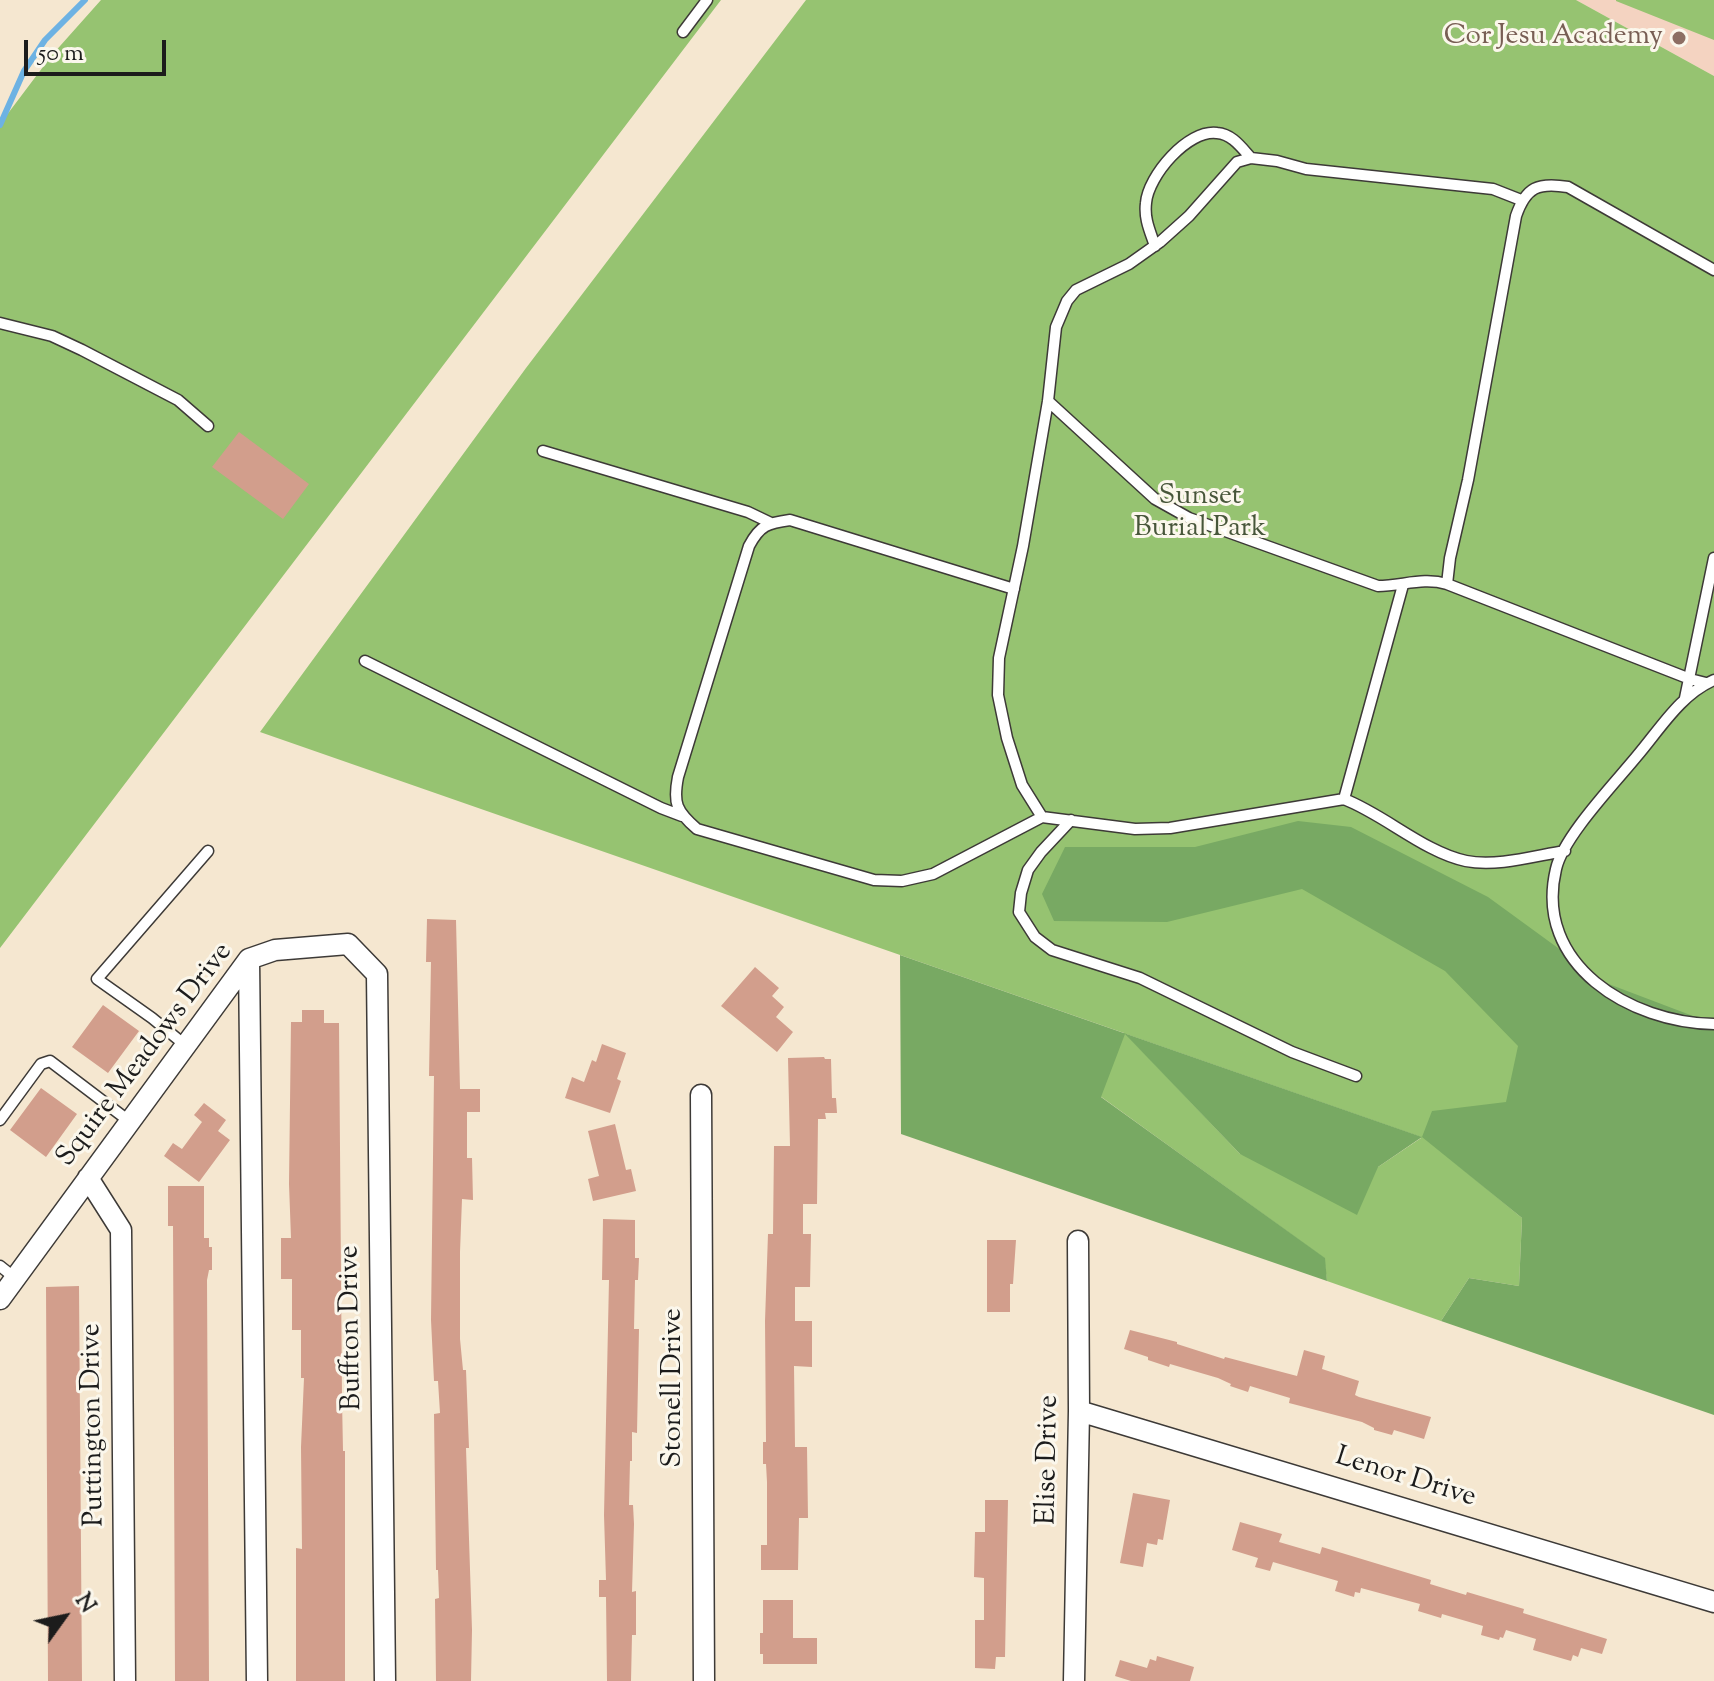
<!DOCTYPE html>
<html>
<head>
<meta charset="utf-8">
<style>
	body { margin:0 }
	#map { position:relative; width:1714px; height:1681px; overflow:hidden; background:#f5e7d0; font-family:"Sorts Mill Goudy",serif }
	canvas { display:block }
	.north { position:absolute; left:24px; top:1577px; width:80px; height:80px; -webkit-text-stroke:6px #fbf7ec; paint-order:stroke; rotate:57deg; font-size:22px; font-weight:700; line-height:32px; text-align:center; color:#1c1c1c }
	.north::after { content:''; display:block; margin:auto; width:28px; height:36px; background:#1c1c1c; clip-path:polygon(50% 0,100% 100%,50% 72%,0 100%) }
	.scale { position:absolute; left:24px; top:40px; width:142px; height:36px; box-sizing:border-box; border:4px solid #1c1c1c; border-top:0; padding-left:10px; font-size:24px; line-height:28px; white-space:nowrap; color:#1c1c1c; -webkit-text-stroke:6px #fbf7ec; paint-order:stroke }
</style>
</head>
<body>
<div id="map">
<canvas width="1714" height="1681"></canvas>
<div class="north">N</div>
<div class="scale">50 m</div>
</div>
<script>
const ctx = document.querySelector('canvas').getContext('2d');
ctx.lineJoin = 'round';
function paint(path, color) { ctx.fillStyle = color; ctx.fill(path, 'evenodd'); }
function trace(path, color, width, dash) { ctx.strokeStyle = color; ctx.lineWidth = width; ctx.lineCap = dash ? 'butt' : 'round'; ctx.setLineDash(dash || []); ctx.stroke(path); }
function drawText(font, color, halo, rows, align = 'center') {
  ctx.font = font + ' "Sorts Mill Goudy",serif'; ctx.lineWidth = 6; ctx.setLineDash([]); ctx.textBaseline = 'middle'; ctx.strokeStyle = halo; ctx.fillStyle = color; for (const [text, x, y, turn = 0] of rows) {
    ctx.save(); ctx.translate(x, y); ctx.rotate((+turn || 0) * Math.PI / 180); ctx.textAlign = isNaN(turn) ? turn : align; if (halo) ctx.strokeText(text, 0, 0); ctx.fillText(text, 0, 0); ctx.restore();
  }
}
const built = new Path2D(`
	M1576,0H1714V76Z`);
const green = new Path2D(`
	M101,0H721L0,948V124L52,55Z
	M806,0H1576L1714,76V1239L1425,1138L1522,1218L1519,1286L1469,1278L1441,1321L1327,1281L1324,1258L1100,1096L1124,1033L260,732L526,368ZM1126,1034L1421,1137V1138L1378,1167L1240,1154Z
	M1714,0V40L1616,1V0Z`);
const forest = new Path2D(`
	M1298,821L1351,827L1488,897L1606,983L1714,1024V1415L1441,1321L1469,1278L1519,1286L1522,1218L1422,1137L1378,1167L1357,1215L1240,1154L1125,1034L1101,1097L1325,1258L1327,1281L901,1134L900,955L1422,1137L1432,1111L1506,1102L1518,1046L1445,971L1302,889L1167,922L1054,921L1042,894L1065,847H1195Z`);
const stream = new Path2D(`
	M0,125L24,71L45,40L85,0`);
const building = new Path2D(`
	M239,432L309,484L283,519L212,467Z
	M427,919L456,920L460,1089H480V1112H467V1158H472L473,1200L462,1199L460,1252V1339L463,1370H466L469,1448H466L472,1630L471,1681H436L435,1599L439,1598L438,1570H436L434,1414L440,1413L438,1381H434L431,1320L434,1076H429L431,962H426Z
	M755,967L779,988L772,996L784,1007L776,1017L793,1032L777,1052L721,1006Z
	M103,1005L139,1031L108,1073L72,1047Z
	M302,1010H324V1023H339L342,1399L343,1451H345V1681H296V1548L302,1549L301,1447L304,1378H301V1330H292V1279H281V1238H291L289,1184L291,1022H302Z
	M602,1044L626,1053L617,1079L621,1081L610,1113L565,1098L572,1077L584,1082L592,1060L596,1062Z
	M824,1057L825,1059H831L832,1098H836L837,1113H825L826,1119H818L817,1204H803V1234H811L810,1287H795V1321H812V1367L794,1366L795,1447H807L808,1518H799L798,1570H761V1545H767V1482L766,1464H763V1442H766L765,1321L768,1234H773L774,1146H790L788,1058Z
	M41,1088L77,1114L46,1157L10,1130Z
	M204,1103L226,1120L218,1131L230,1140L199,1182L164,1156L173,1143L182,1149L202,1122L194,1115Z
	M615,1124L626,1170L631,1169L636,1191L593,1201L588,1179L599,1176L588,1131Z
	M168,1186H204V1238H209V1247H212V1270H209L207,1280L209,1681H175L173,1226H168Z
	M603,1219L635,1220V1258H639L638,1280H635L634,1329H639L637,1433L632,1432V1461H630L629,1505H633L634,1524L632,1592L636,1591V1635H632L631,1681H607L606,1597H599V1580H606L604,1515L609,1280H602Z
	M987,1240H1016L1013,1284H1010V1312H987Z
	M79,1286L82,1681H48L46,1287Z
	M1130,1330L1177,1342V1344L1224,1359L1225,1357L1297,1376L1304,1350L1325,1356L1322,1369L1359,1381L1355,1395L1359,1397L1431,1417L1424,1439L1394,1430L1392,1435L1374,1430V1428L1362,1422L1289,1403L1290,1398L1250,1386L1248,1392L1230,1386L1231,1384L1218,1378L1170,1364L1169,1367L1148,1360V1357L1124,1349Z
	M1133,1493L1170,1500L1163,1540L1158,1539L1157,1545L1147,1543L1143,1567L1120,1563Z
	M985,1500H1008L1005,1657H996L995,1669L975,1668V1620H984V1578L974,1577L975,1532H985Z
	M1240,1522L1282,1534L1279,1542L1320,1554L1322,1547L1431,1580L1430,1584L1466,1595L1467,1592L1524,1609L1523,1613L1607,1639L1602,1654L1581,1648L1578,1657L1573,1655L1571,1661L1533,1650L1536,1639L1506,1630L1503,1638L1500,1637L1499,1640L1481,1635L1483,1626L1442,1614L1441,1618L1418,1611L1420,1604L1361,1588L1360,1593L1355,1592L1354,1597L1335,1591L1338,1581L1273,1562L1270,1571L1255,1567L1258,1558L1232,1550Z
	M763,1600H793V1638H817V1664H763V1654H760V1633H763Z
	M1157,1656L1194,1667L1190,1681H1131L1115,1676L1120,1660L1147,1668L1150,1659L1156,1661Z`);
const service = new Path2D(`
	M683,32L707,0
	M1155,246C1150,231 1144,219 1146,203C1148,176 1188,129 1217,133C1232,134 1241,147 1251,158
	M0,323L52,336L82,350L178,400L208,426
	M1048,401L1155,499L1189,518L1378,586C1402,586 1423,577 1447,584L1690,679L1706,683
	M543,451L748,512L771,523
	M1447,584L1450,558L1468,480L1516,216C1526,187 1538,182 1568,187L1714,270
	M1014,589L790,520C768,523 760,525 749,546L678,777C673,803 676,811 697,829L874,880L902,881L933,874L1042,817L1135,829L1170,828L1344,799C1385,815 1424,852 1466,861C1497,867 1534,856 1565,851
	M365,661L661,808L682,816
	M1714,680C1681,694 1660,729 1637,756C1615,783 1563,837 1556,869C1533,965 1631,1023 1714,1024
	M1685,698L1714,558
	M1344,799L1403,585
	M1042,817L1022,785L1007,738L998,695L999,658L1023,546L1048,401L1056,327L1067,301L1076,290L1129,264L1160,242L1189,216L1237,162L1251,158L1277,161L1306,169L1493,189L1521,200
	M1071,820L1041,852L1028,870L1021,893L1019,912L1035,937L1052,950L1140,978L1292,1052L1356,1076
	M185,1045L152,1018L97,979L208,851
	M0,1120L41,1064L50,1061L129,1121
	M0,1266L15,1278`);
const minor = new Path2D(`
	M249,959L257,1681
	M701,1095L704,1681
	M88,1178L121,1230L125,1681
	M0,1299L249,959L275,950L348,944L377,974L385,1681
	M1079,1411L1714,1602
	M1074,1681L1079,1411L1078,1241`);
const markers = [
	[1679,38,8,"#8d6e63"]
];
const educationNames = [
	["Cor Jesu Academy",1663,38]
];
const parkNames = [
	["Sunset",1200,498],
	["Burial Park",1200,530]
];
const streetNames = [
	["Squire Meadows Drive",146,1056,-53],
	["Buffton Drive",353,1328,-91],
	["Stonell Drive",675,1388,-90],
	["Puttington Drive",95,1425,-91],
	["Elise Drive",1050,1460,-89],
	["Lenor Drive",1405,1479,17]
];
paint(built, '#f4d3c1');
paint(green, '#96c371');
paint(forest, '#78a963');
trace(stream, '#6db2e3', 6);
paint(building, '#d29e8c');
trace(service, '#3d3a37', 13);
trace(minor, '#3d3a37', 23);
trace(service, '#fff', 10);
trace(minor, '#fff', 20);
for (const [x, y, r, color] of markers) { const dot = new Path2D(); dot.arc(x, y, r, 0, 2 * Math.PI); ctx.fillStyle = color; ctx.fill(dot); trace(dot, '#fbf7ec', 3); }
drawText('28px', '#785e54', '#fbf7ec', educationNames, 'right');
drawText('28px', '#47563a', '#fbf7ec', parkNames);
drawText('28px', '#1c1c1c', '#fbf7ec', streetNames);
</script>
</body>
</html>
